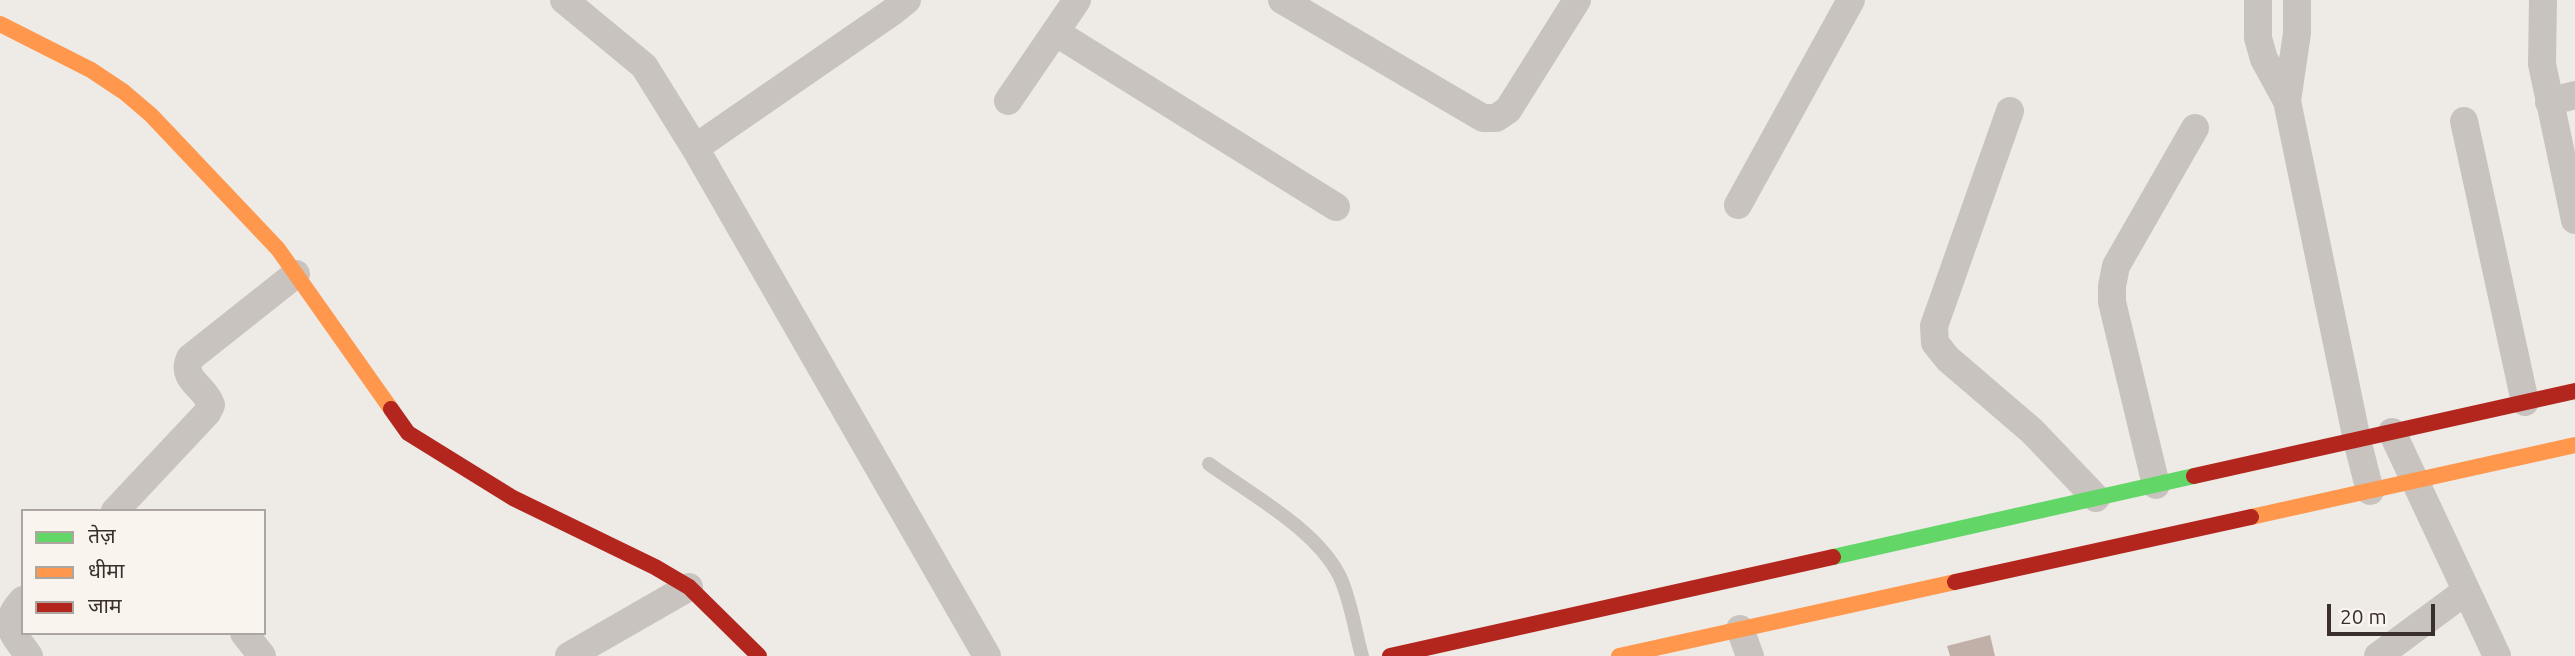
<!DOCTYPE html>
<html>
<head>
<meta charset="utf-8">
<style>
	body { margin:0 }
	#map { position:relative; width:2575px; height:656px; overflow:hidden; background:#eeeae6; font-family:Ubuntu,"Noto Sans Devanagari",sans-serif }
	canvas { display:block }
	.legend { position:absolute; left:21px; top:509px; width:245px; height:126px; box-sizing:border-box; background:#faf4ee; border:2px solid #ada6a0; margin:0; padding:9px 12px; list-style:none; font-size:21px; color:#39302c }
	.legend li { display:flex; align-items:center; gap:14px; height:35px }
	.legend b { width:35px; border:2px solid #ada6a0 }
	.scale { position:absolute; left:2327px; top:604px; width:108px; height:32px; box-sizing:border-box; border:4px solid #39302c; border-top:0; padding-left:9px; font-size:21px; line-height:24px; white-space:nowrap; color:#39302c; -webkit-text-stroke:5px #faf4ee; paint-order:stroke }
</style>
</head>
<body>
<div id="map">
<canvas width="2575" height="656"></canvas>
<ul class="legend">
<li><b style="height:9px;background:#63d668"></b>तेज़</li>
<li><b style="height:9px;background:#ff974d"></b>धीमा</li>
<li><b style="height:9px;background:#b3261e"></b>जाम</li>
</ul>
<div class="scale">20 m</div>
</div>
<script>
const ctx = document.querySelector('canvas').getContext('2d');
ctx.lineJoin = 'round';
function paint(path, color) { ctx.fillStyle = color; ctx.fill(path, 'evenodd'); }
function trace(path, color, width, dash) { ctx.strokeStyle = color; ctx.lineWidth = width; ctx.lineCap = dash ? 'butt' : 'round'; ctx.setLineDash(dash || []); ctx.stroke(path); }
const building = new Path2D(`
	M1990,635L1995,656H1950L1947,646Z`);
const lane = new Path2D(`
	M1209,464C1252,495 1317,530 1340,577C1351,601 1355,631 1362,656`);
const street = new Path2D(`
	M564,0L644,66L695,148L987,656
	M1282,0L1483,118H1496L1508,110L1577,0
	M2258,0V38L2264,59L2287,101L2357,440L2370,491
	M2543,0L2542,64L2575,220
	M1055,32L1336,207
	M1008,101L1077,0
	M2287,101L2297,33V0
	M2549,102L2575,95
	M2010,111L1934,326L1935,343L1948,359L2032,431L2096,498
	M2464,121L2525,402
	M695,148L892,12L907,0
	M1738,205L1851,0
	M2392,432L2497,656
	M2156,485L2112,302V286L2116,266L2195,128
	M115,511L207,413L211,405C205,386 180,380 190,358L296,274
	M23,600C0,624 13,633 29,656
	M1740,629L1750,656
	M244,633L262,656
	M569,656L689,587
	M2378,656L2466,591`);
const fast = new Path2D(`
	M1833,557L2194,476`);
const slow = new Path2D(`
	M0,24L91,70L124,92L151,115L278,249L391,409
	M2251,517L2575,445
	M1619,656L1955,582`);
const jam = new Path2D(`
	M391,409L408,433L513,498L655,567L689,587L759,656
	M2194,476L2575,391
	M1955,582L2251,517
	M1390,656L1833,557`);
paint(building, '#c1b0a8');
trace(lane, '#c8c3be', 14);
trace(street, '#c8c3be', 28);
trace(fast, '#63d668', 16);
trace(slow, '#ff974d', 16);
trace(jam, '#b3261e', 16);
</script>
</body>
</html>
